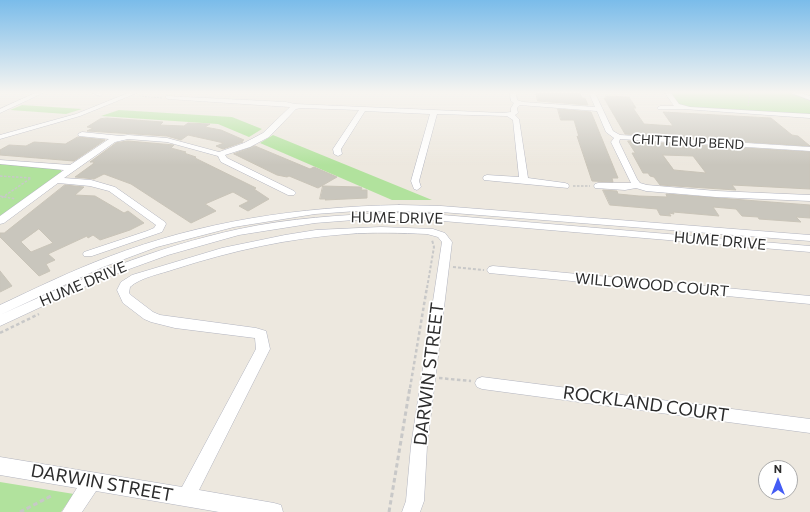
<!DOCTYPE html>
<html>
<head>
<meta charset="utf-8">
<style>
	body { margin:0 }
	#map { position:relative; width:810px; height:512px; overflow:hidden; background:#ede8df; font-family:Commissioner,sans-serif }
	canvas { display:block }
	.north { position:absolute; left:758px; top:460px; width:40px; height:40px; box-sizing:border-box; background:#fff; border:1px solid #ababab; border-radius:50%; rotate:0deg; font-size:11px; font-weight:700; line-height:16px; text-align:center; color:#2c2c2c }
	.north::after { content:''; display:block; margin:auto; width:14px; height:18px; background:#445cf5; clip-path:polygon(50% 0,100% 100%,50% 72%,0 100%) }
</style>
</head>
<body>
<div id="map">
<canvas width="810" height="512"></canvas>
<div class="north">N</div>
</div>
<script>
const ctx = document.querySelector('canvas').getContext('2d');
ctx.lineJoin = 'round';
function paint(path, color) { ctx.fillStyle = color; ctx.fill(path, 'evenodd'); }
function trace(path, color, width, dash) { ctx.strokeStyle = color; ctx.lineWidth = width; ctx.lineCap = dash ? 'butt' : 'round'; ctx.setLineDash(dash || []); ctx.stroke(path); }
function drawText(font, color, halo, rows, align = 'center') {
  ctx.font = font + ' Commissioner,sans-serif'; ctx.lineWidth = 3.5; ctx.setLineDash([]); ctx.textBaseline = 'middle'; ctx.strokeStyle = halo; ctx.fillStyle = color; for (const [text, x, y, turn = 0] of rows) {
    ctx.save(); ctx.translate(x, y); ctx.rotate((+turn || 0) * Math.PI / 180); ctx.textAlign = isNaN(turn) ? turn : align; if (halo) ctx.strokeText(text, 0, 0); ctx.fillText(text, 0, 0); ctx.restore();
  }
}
const green = new Path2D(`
	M669,93H791L810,99V115L689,109L679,105Z
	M22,105L82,109L66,114L10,110Z
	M119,110L232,117L262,129L249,137L218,124L101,116Z
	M273,135L432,200H392L260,143Z
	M0,164L60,169L62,172L0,219Z
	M0,482L74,494L61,512H0Z`);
const building = new Path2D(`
	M536,93H580L582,98H585L588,105L538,101Z
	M606,96L629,97L636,108H633L644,124L673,126L663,112L771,118L792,135L798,136L810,146L625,134L604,98H607Z
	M558,109L591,112L618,178H612L613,182L592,181L577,136L579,137L574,120H561Z
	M107,118L163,122L160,125L184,126L188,123L210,124L205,127L221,130L244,140L241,141L243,142L223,149L216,146L224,143L188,135L181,140L167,136L87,131L93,128L87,127L100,119Z
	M78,137L105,140L74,161L0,155V150L9,145L26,146L34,142L65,144Z
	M128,141L174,145L171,148L186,152L184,153L196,157L195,158L256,188L254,189L269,199L248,211L239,206L249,201L233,192L205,204L216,211L191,223L131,184L104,174L94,179L75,177L93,164L94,162H90L116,143Z
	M628,141L810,152V189L732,185L736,190L660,185L654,177L650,176L648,173H643L632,153H635ZM663,155L693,156L706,173L674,170Z
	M255,146L310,169L314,167L337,177L318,188L289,176L287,177L277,175L234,154Z
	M65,185L84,187L75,195L95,196L124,213L128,211L144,223L130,230L100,240L93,235L88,238L87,236L48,254L55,260L46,264L50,271L39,276L0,237V233H4ZM39,229L53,243L31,252L21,242Z
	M323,186L360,187L362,188L361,190H367V198L325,200L326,199H320Z
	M603,190L617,191L618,194L639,196L667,197L666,194L810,205V218L796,217L801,222L759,219L758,217L742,216L736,209L713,207L719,216L673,212L674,214L669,213L671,216L660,215L657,209L610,205Z
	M0,271L12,286L0,292Z`);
const pathFar4 = new Path2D(`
	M771,93H773
	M139,96L163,98
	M748,106L750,93`);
const pathFar3 = new Path2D(`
	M0,176L31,178L0,199
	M573,186H590
	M0,196L15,199`);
const pathFar2 = new Path2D(`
	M453,267L484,270
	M427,288L434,247L432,240`);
const pathFar1 = new Path2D(`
	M0,333L39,314
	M439,378L471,381
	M410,388L427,287`);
const path = new Path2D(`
	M20,512L53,495
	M389,512L410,387`);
const minor = new Path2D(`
	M35,93H43L0,113V109Z
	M92,93H102L103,94L100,96Z
	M128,93H137L80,116L0,139V135L76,114Z
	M510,93H516L517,100L523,102L595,107L589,93H595L613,131L620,135L810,147V151L620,139L619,142L637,179L640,183L647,185L716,191L810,195V201L716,197L646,191L636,188L625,190L595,188L594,186L595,184L598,183H631L611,142L614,138L606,132L597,111L520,105L517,108L518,113L515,115L519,119L528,178L565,183L568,184L569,186L568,188L484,180L483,178L484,176L487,175L519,177L513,120L507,116L437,114L419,181L421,187L417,190L414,189L411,181L430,114L365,111L341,149L342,154L338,156L334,154L333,149L359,110L301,108L296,109L269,137L250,147L225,155L227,158L294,191L296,193L294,195H288L221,162L218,156L167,142L128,139L115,142L64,178L91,180L115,187L165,222L166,224L162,232L92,256H84L83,254L84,252L147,231L154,228L156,225L109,191L90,186L58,183L4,223L0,224V216L64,170L0,164V160L70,165L109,139L79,136L78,134L82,132L121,136L128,135L167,138L219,152L244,143L263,133L290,107L168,99L166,98V96L286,102L295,104L503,113L511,112V108L514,103L511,101Z
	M665,93H671L679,104L690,107L810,114V118L684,109H658L657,108L660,106H674Z
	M791,93H801L810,96V100Z
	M399,205L441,206L810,235V241L441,212L357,211L315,214L234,227L157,247L103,267L0,315V305C36,288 71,271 108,257C202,221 299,207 399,205Z
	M392,213L431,214L810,246V252L431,220H354L315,223L239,235L168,255L99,280L0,326V315C77,280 155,247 239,229C290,218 341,215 392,213Z
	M381,227L433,229L445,233L452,242L427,446L424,501L420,512H402L406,501L411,446L442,242L438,237L427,234C401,233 374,232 348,234C289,238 231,251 175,269C161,274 141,277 130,287L129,293L132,296L153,312L160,315L256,328L266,331L270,349L199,490L274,503L281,505L283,512H219L96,491L82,512H62L77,488L0,475V457L182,487L256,349L255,338L175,328L151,322L144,319L123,303L117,290L121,282L132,275L222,248L285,235L316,230Z
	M493,266L810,296V304L489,273L487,270L489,267Z
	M482,377L810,419V433L482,389L477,387L475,383L477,379Z`);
const farStreetnames = [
	["CHITTENUP BEND",688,142,3]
];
const streetNames = [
	["HUME DRIVE",397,218,1],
	["HUME DRIVE",720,241,5],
	["HUME DRIVE",83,284,-23],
	["WILLOWOOD COURT",652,285,5]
];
const nearStreetnames = [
	["DARWIN STREET",429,374,-83],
	["ROCKLAND COURT",646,404,8],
	["DARWIN STREET",102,483,10]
];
paint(green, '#b1e29d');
paint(building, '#c9c6bd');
trace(building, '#c9c4b8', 1);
trace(minor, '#b2b4bf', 1);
trace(pathFar4, '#c8c8c8', 1, [2, 1]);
trace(pathFar3, '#c8c8c8', 1.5, [2.5, 1.5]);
trace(pathFar2, '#c8c8c8', 2, [3, 2]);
trace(pathFar1, '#c8c8c8', 2.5, [3.5, 2.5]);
trace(path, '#c8c8c8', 3, [4.5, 3]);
paint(minor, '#fff');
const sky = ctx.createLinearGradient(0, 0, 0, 165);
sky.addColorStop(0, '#7abcea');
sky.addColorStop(0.56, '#f7f5f1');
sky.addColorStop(1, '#f7f5f100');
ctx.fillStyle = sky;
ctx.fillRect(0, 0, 810, 165);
drawText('13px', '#2c2c2c', '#fff', farStreetnames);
drawText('15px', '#2c2c2c', '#fff', streetNames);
drawText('18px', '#2c2c2c', '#fff', nearStreetnames);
</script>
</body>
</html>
